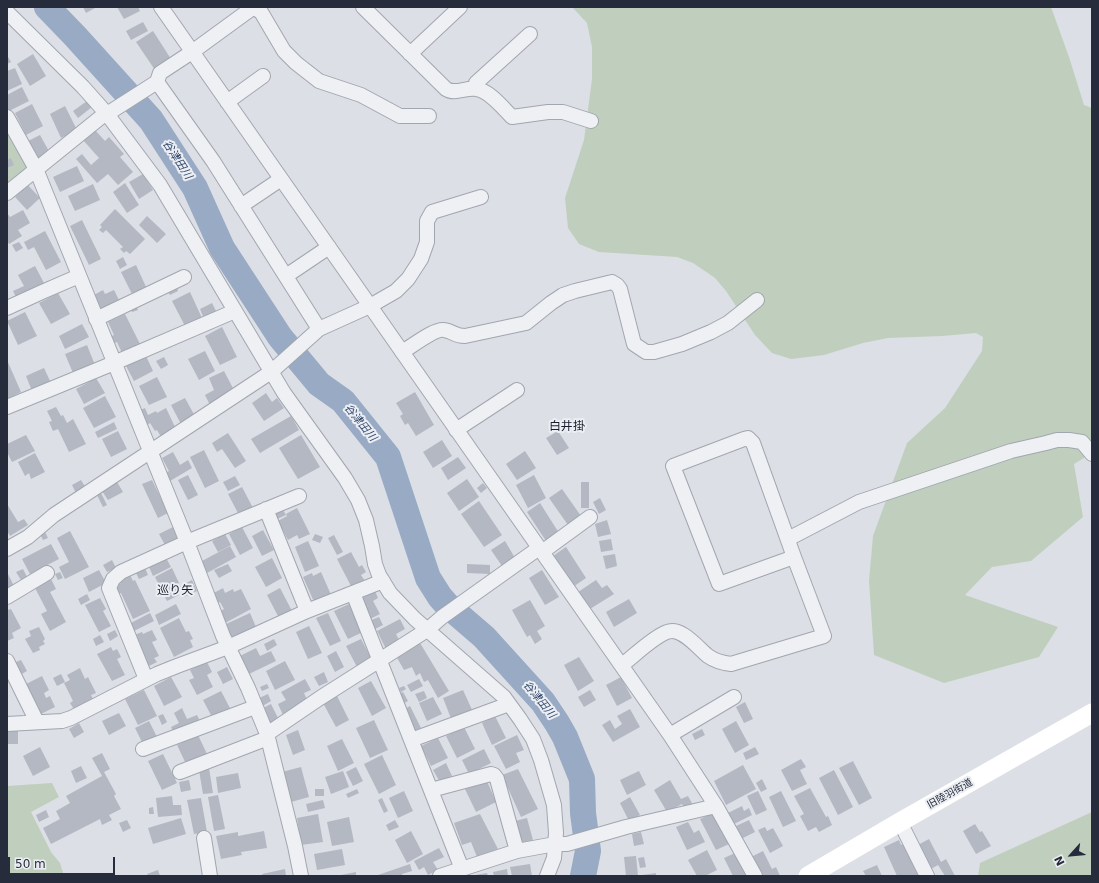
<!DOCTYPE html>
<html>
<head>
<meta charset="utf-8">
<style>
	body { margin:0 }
	#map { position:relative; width:1099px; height:883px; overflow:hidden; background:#dcdfe5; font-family:"DejaVu Sans",sans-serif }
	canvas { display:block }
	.frame { position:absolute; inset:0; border:8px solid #262c3b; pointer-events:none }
	.north { position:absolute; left:1051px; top:835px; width:40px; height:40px; -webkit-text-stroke:3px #ebeef3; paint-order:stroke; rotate:243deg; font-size:11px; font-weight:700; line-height:16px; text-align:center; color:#262c3b }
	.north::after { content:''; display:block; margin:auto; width:14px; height:18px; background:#262c3b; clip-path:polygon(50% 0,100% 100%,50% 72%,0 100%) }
	.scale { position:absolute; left:8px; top:857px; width:107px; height:18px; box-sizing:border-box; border:2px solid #262c3b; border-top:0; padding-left:5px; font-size:12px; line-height:14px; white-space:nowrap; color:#262c3b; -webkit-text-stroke:3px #ebeef3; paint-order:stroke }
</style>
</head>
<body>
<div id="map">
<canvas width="1099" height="883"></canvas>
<div class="frame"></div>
<div class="north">N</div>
<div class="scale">50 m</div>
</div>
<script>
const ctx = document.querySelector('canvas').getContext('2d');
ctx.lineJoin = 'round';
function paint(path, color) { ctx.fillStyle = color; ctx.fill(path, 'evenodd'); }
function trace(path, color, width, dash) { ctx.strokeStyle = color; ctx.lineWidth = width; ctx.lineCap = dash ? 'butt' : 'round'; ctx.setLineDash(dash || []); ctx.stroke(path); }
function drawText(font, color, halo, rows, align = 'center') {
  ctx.font = font + ' "DejaVu Sans","Noto Sans JP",sans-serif'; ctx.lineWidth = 4; ctx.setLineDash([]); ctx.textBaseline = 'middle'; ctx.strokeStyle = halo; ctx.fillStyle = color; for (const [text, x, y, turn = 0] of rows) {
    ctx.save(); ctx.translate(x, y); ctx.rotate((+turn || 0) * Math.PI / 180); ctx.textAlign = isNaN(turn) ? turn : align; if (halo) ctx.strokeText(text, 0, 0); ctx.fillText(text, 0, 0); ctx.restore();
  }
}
const green = new Path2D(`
	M572,7H1051L1069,57L1084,105L1092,108V453L1074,464L1083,517L1031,561L992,567L965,595L1058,627L1039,657L944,683L874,655L869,581L873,536L907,443L945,408L982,351L983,337L976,333L943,336L888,338L863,343L824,355L791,359L772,353L755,335L726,291L715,278L693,263L677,257L599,252L579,244L568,228L565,198L584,140L592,79V47L587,23Z
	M7,126L30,167L7,186Z
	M52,783L59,797L31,812L51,852L60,863L64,876H7V786Z
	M1092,812V876H978L980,863Z`);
const river = new Path2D(`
	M47,7L75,36L151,120L195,188L222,248L280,337L319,384L343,401L388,457L428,578L440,597L448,606L484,637L543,702L557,723L565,737L582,779L583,813L588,851L583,876`);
const building = new Path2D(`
	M83,7H97L86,13Z
	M117,7H138L140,11L124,19Z
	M143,22L148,31L131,40L126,31Z
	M153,31L171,59L155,70L136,42Z
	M33,54L46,76L30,86L17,64Z
	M7,55L11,62L7,64Z
	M15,68L22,84L7,91V71Z
	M22,87L29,101L9,111L7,108V95Z
	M87,101L92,107L78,118L73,111Z
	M32,104L43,126L26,135L15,113Z
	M65,106L77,130L61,138L50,114Z
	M95,130L105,141L109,137L124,154L120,157L133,172L118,185L108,174L97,183L76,159L82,154L91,165L99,158L83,140Z
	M40,135L50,153L36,160L26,142Z
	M11,158L14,165L7,168V160Z
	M77,166L84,181L60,192L53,177Z
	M143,174L153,190L139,199L129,182Z
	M25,182L40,198L27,210L15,197L21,191L18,189Z
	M125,183L139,205L127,213L113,192Z
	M93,184L100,200L75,211L68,196Z
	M115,209L145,239L130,254L126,251L124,253L120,249L123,247L106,230L103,233L99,230L102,227L100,225Z
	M23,210L30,223L18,230L22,236L9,244L7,241V213L10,217Z
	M147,216L166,234L157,243L139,225Z
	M82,220L101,259L89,265L70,226Z
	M45,231L61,262L46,270L34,247L28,250L24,242Z
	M19,242L23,248L16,252L12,245Z
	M123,257L127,265L120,269L116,261Z
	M136,265L147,289L133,296L121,272Z
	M35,266L44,283L16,297L13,291L24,286L18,275Z
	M177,287L178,291L170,295L168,292Z
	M103,290L105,294L114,290L120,302L102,311L94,295Z
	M190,292L202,318L185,326L172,301Z
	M58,293L70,314L51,324L39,303Z
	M212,303L217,313L204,319L200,309Z
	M136,304L138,310L132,312L129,307Z
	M25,312L37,336L18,345L7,321Z
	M125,314L140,344L122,353L117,342L113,344L109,337L114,335L108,322Z
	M82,324L89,337L65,349L59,336Z
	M222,327L237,357L220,365L205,336Z
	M87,345L95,365L73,373L65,354Z
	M205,351L215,371L199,380L188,359Z
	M146,356L153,371L134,381L126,366Z
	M164,357L168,365L161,369L156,361Z
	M7,360L21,392L7,399Z
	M44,368L51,383L32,391L26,376Z
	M224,371L235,392L210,405L205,395L214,390L209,378Z
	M157,377L167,397L149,405L139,386Z
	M96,378L105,393L84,404L76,389Z
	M415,392L434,425L416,436L408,423L405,425L400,416L403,414L396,403Z
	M266,393L272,402L277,398L284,408L264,421L252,403Z
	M105,396L116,417L94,428L83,408Z
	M185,398L196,418L182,426L171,405Z
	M56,407L61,416L63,415L67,423L73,419L86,444L69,452L58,429L53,431L49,422L52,421L47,411Z
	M145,408L148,415L156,411L157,413L166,408L176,429L161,437L157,430L155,431L150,423L146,426L138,411Z
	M291,416L299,430L260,453L251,439Z
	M114,422L117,429L98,438L95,432Z
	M118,431L127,449L111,457L102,439Z
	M558,431L569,448L557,455L546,438Z
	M228,433L246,461L235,468L222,449L217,452L212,443Z
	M26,435L35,451L12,462L7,452V444Z
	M301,435L320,467L298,479L279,448Z
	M442,440L452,456L433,468L423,452Z
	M204,450L219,481L205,488L190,457Z
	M525,451L536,468L517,480L506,464Z
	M173,452L180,465L188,460L192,468L170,481L165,473L169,471L162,458Z
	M35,453L45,472L31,479L29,473L25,476L18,462Z
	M458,457L466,468L448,480L441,468Z
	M188,475L198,495L188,500L178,480Z
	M534,475L546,498L528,508L516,485Z
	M235,476L240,485L228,491L223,482Z
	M467,479L479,497L459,511L447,493Z
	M81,480L86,488L76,493L72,485Z
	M152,480L168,513L158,518L142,484Z
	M117,482L123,492L108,500L102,491Z
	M581,482H589V508H581Z
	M483,483L487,488L481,493L477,488Z
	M242,487L253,508L239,515L228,494Z
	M562,489L581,516L568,525L549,498Z
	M101,493L107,505L103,507L97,495Z
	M600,498L606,510L599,514L593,502Z
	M479,501L502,535L484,547L461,514Z
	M540,503L559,533L546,541L527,512Z
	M7,504L18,522L24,519L28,525L10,536L7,531Z
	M297,508L310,534L299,539L297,535L288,540L278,521L287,516L286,514Z
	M283,510L286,515L277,519L275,514Z
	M607,520L611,534L598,537L595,524Z
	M173,527L179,540L166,547L159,534Z
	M242,527L253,548L240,555L229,534Z
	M263,530L274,550L262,556L252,536Z
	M70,531L89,567L65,579L59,567L69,562L57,538Z
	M45,532L48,538L43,540L40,534Z
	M225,534L231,545L218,552L212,541Z
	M315,534L323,537L320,543L312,540Z
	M334,535L343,552L337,555L328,538Z
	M611,539L613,550L601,552L599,541Z
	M308,541L319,566L305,572L295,547Z
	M505,541L515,558L502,566L491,550Z
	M51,544L59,559L30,574L22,559Z
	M230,546L236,557L207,573L202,561Z
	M566,547L586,578L573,587L553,556Z
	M351,552L359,567L362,565L366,572L361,575L365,581L352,588L337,559Z
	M615,554L617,566L606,569L603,556Z
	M166,558L171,567L153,576L149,567Z
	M272,558L282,578L266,587L255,567Z
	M112,560L116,568L107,572L103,565Z
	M228,564L232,571L219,578L214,570Z
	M467,564L490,565V574L467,573Z
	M145,568L148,575L139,579L136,573Z
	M172,568L179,583L174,585L179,595L167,601L155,577Z
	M23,569L27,577L21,580L16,572Z
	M99,570L106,583L89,592L83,578Z
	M542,570L559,597L545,605L529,578Z
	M7,572L15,588L7,592Z
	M60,572L63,578L58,580L55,574Z
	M321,572L332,597L315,604L303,577L312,573L313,576Z
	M130,575L133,581L135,580L150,611L133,619L121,593L118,594L114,587L121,583L120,579Z
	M51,579L56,589L50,592L66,622L50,631L41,614L47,611L35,588Z
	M192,580L197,591L184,597L179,587Z
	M596,580L602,588L607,585L614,594L590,609L578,592Z
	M223,588L225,593L233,589L234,592L241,589L251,609L225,623L219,612L224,609L220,602L217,603L212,594Z
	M280,588L292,611L279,618L267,595Z
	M375,591L378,598L373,601L380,614L370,619L360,599Z
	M87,594L90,600L81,605L78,599Z
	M100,598L106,609L103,611L111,626L99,632L85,605Z
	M629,599L637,613L614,627L606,612Z
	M530,600L545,626L537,631L542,639L535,644L530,635L527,637L512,610Z
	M176,604L181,614L159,625L155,615Z
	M349,604L363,632L348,639L334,611Z
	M11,609L21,628L12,633L14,638L7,641V610Z
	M150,613L154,621L132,632L129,624Z
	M250,613L256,627L231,639L224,625Z
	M328,613L341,641L330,646L316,618Z
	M379,617L383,625L373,630L369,621Z
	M179,618L186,632L189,631L193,639L190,640L193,647L174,657L160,628Z
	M400,619L405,629L396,634L400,642L386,649L377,631Z
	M309,626L322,653L308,659L296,632Z
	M39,627L45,639L43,641L45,644L39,647L40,650L33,653L25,639L31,636L29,631Z
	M115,630L118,636L110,641L107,634Z
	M152,630L157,640L152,642L159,656L154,658L157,662L147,667L132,636L142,632L143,634Z
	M100,635L104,642L96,646L93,639Z
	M274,639L277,645L267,651L264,644Z
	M361,639L372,660L357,667L346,646Z
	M420,643L449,691L438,698L428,680L424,682L420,673L416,676L412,667L404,670L396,656Z
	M111,647L113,651L117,649L121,657L117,659L125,675L112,681L97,654Z
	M256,648L260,656L271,651L276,661L249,674L240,656Z
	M336,651L344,667L335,672L327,656Z
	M579,657L594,681L578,691L564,665Z
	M21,660L27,671L20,675L13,663Z
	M285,661L295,680L275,690L266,671Z
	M207,662L212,672L207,675L213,687L197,695L189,680L194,678L190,670Z
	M227,667L233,679L223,684L217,672Z
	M80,668L85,679L88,677L96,693L91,695L94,701L75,711L70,703L73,701L64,683L70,680L67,675Z
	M324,672L328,682L319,686L314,677Z
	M61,674L65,682L57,686L53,678Z
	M42,676L49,690L44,693L46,698L50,696L55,707L39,715L24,685Z
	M171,677L182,697L164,706L154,686Z
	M621,677L632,698L617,706L606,685Z
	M305,679L311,690L304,693L308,702L283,715L278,704L286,700L281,692Z
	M419,679L423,686L411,692L407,685Z
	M371,681L386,708L372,716L358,688Z
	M267,684L269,688L262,691L260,687Z
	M404,686L406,689L401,692L399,688Z
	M144,690L157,716L138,725L125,699Z
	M463,690L473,712L452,721L443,698Z
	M590,690L596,700L584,707L578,697Z
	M221,691L231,710L213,719L203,700Z
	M424,691L427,698L419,702L415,694Z
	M403,692L408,701L401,705L397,695Z
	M268,694L271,701L261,707L257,699Z
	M337,696L349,720L336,727L323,703Z
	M433,697L442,714L427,721L419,703Z
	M745,702L753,719L744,723L736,707Z
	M271,704L279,720L269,725L261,709Z
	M410,706L421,728L413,731L403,710Z
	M182,708L187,719L197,715L200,721L174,734L171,727L179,723L174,713Z
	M630,709L640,727L613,742L602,725L610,720L615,729L622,724L617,716Z
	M119,713L126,726L109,735L102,721Z
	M163,714L167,722L162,725L158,716Z
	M495,716L506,738L492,745L482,723Z
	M374,720L388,750L370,758L356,728Z
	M149,721L158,739L144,746L135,728Z
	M736,721L749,745L735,753L722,729Z
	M79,723L84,732L74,738L69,729Z
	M464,727L475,749L457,758L446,736Z
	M702,729L705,735L695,740L692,734Z
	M298,730L305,750L293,755L286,735Z
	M7,731H18V744H7Z
	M198,735L207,754L186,764L177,745Z
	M517,735L524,750L516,753L520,762L506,769L494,746Z
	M438,738L448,758L431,766L421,746Z
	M342,739L354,763L338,771L327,746Z
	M40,747L50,767L33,776L23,756Z
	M755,747L759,754L746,760L743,753Z
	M484,749L491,763L469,774L462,760Z
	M102,753L110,769L104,772L116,794L114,796L121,809L109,815L112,820L102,825L100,819L51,844L43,828L60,819L56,811L70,803L66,796L102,776L92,758Z
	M163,754L177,783L162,790L148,761Z
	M382,755L396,785L379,794L364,764Z
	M801,759L806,767L800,770L807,784L792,791L781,770Z
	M853,761L872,798L859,805L839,768Z
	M446,763L452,776L440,782L433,770Z
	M743,765L756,789L726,805L714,781Z
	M81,766L87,778L76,783L71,771Z
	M301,767L309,797L291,802L282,772Z
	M356,767L363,781L353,786L346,772Z
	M209,768L213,793L203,794L199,770Z
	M518,769L538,809L521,817L502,775Z
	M834,770L853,807L838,815L819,778Z
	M343,771L349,787L331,794L325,777Z
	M639,771L646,785L627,795L620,780Z
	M238,773L241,788L218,793L216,777Z
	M486,779L496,802L476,812L465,789Z
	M762,779L767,789L761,792L756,783Z
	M189,780L191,790L181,792L179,782Z
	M670,780L681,799L688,796L693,805L685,809L682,804L667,812L654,790Z
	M810,788L826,817L828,816L832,825L819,832L816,827L808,831L800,816L804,814L794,796Z
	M315,789H324V796H315Z
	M357,789L359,793L348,798L346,794Z
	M404,791L413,811L398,818L389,798Z
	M758,791L767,810L756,815L747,796Z
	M781,791L796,821L783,827L769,797Z
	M218,795L225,829L214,831L208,797Z
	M172,796L173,805H181L182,815L158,817L156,798Z
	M630,797L640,815L629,821L620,803Z
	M201,798L207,832L194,834L187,800Z
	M382,798L388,811L384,813L378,800Z
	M323,800L325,808L308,812L306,804Z
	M742,806L744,811L749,808L752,815L734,824L728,813Z
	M153,807L154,814H149V808Z
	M46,810L49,817L39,822L36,815Z
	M713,813L729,844L716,850L700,819Z
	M318,814L323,842L301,845L297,818Z
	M480,814L498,849L477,857L471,842L462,845L454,823Z
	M349,817L354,842L332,846L327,822Z
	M181,818L186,834L153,844L148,828Z
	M527,818L534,844L523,847L515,821Z
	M127,820L131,828L123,832L119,823Z
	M395,820L399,827L389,831L386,825Z
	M749,820L755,832L741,839L736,826Z
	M688,822L694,833L699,830L705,842L687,850L676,827Z
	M975,824L980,832L982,831L991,846L976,854L963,831Z
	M765,827L767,831L773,828L783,846L770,853L758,830Z
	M264,831L267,848L241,852L242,855L221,859L216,836L238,832V836Z
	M411,831L423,854L407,863L395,840Z
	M641,832L644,844L634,846L632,834Z
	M929,839L941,862L946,859L955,876H949L948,875L945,876L938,865L929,870L916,846Z
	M899,840L901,845L906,842L921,874L915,876H897L884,847Z
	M439,848L444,857L433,862L438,870L428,875L424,867L419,870L414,861Z
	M342,849L345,865L317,870L314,854Z
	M707,850L717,870L705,876H697L688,860Z
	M763,851L772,869L776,867L780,876H761L751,857Z
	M735,853L747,876H733L724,858Z
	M636,856L638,876H626L624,857Z
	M644,857L646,867L640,868L638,858Z
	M410,864L412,871L402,874V876H375Z
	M530,864L532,876H512L510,867Z
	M877,865L882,876H866L863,871Z
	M285,869L286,876H263L262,874Z
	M507,869L508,876H494L493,872Z
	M158,870L160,876H148L147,874Z
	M356,872V876H341V875Z
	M487,873L488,876H475V875Z
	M656,873V876H642V875Z`);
const street = new Path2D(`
	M161,7L670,735L716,806L755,876
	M363,7L446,89C455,95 466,87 476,89C489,90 503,108 512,117L548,112H563L591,121
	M7,12L83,87L107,114L160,185L284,393L345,478L358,500L366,520L372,546L375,564L379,575L390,593L415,619L504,697L520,719L533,739L541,760L554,805L556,833L554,858L547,876
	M410,54L460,7
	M157,82L213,161L319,329
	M476,88V83L530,34
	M227,102L263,76
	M7,117L36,169L187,542L223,636L248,688L267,734L295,846L301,876
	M7,193L101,117L107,114L157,82L160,73L192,52L251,9L254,8L261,12L284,51L296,63L319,81L361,95L400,116H429
	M241,206L281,179
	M286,276L329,247
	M7,308L42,292L79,276
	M96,319L184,277
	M402,352C411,347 435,328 444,330C453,331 454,336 465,336L526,323L551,303L563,295L575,291L612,282L617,285L620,289L634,344L646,352H654L682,344L711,332L728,323L757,300
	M7,407L114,363L235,311
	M456,430L517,390
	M266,509L307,611
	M788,539L859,502L1011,451L1046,443L1057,440H1069L1082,442L1092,454
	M7,549L28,537L54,515L271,372L319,329L370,306L396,291L408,279L421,259L427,242V221L432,212L481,197
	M542,552L590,517
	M353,593L462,869
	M7,597L47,573
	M7,661L37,722
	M622,665C634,656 653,637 667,632C681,626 698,648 708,656C715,661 723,663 731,664L824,636L794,557L753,443L748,438L744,439L673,466L719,584L794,557
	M146,679L109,588L113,579L121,572L187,542L299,496
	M7,724L62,721L71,718L157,674L177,666L228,647L307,611L383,581
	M267,734L320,698L427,630L442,617L539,548
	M670,735L734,697
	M411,740L509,704
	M143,749L255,707
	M180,772L268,738
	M431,790L491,774L494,775L497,779L517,851
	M900,822L927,876
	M204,838L210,876
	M440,876L517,851L555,844H567L626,827L716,806`);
const secondary = new Path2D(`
	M808,876L900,822L1092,713`);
const streetNames = [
	["旧陸羽街道",950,794,-29]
];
const waterNames = [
	["谷津田川",177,160,57],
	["谷津田川",360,423,51],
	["谷津田川",539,700,51]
];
const quarterNames = [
	["白井掛",567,427],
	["巡り矢",175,591]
];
paint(green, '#c0cfbd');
trace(river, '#98aac4', 26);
paint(building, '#b3b8c2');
trace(street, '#a2a6af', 16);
trace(street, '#eef0f4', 14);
trace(secondary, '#fff', 19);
drawText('10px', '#262c3b', '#ebeef3', streetNames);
drawText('italic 11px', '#33486c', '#ebeef3', waterNames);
drawText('12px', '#191e2b', '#ebeef3', quarterNames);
</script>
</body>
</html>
